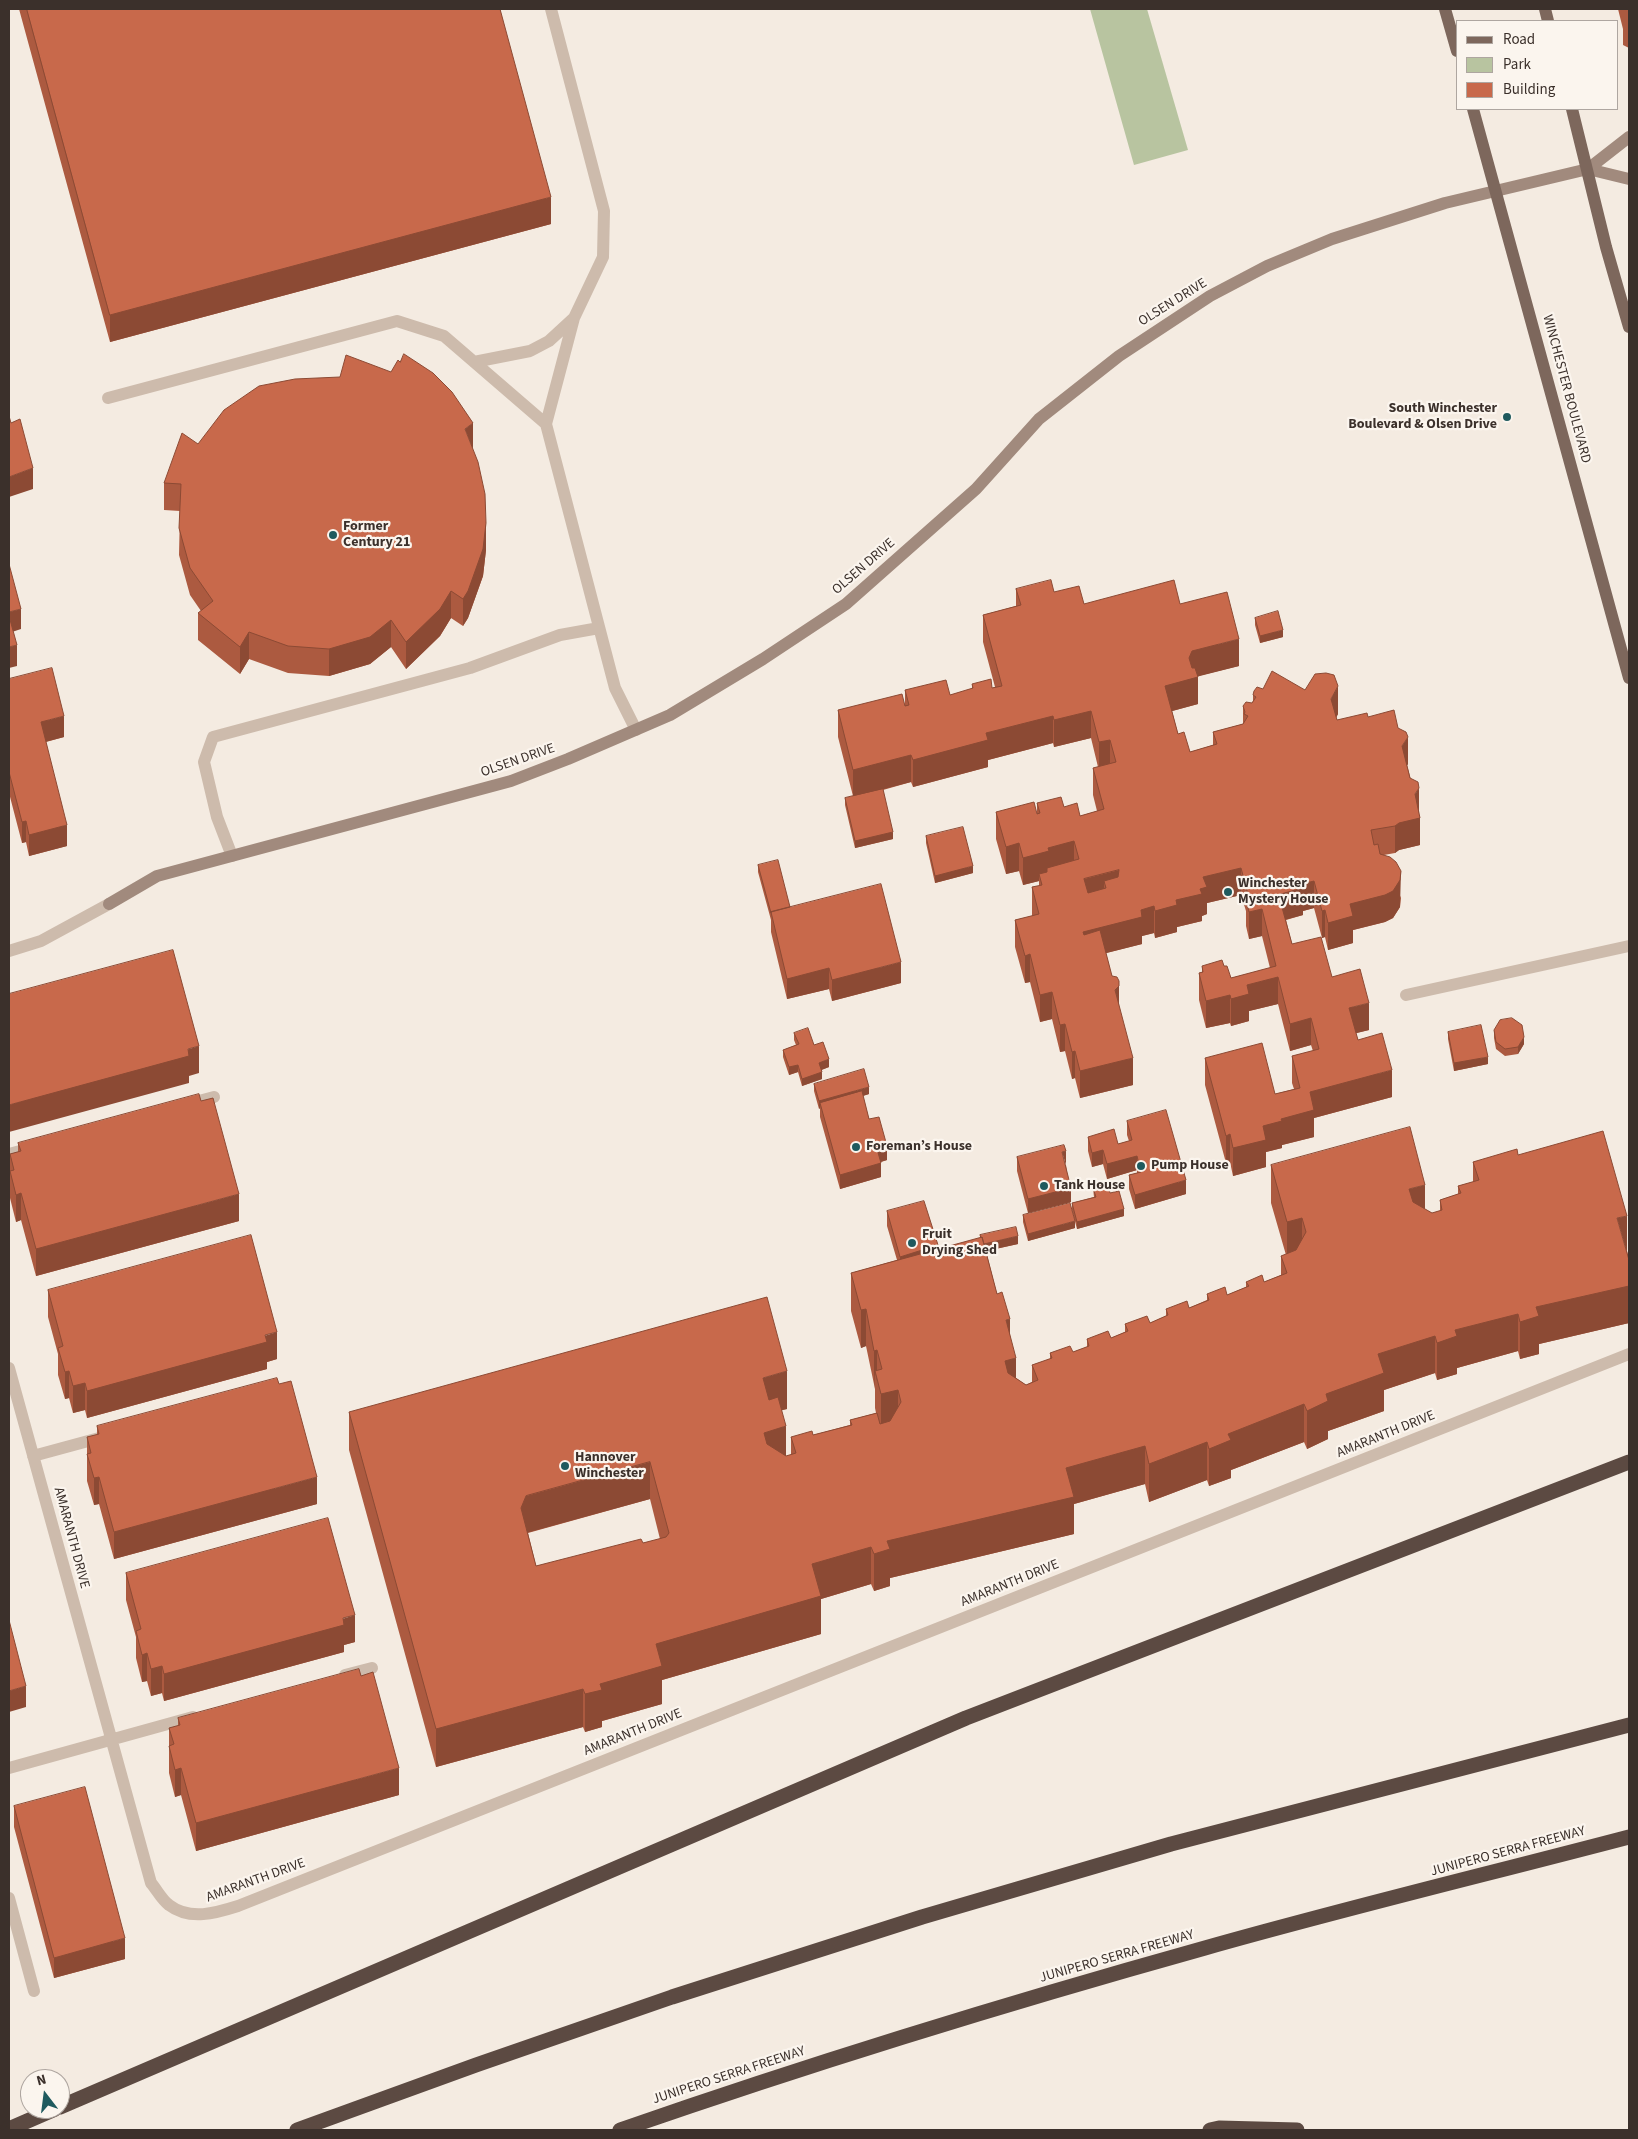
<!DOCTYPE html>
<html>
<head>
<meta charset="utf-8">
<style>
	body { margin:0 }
	#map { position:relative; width:1638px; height:2139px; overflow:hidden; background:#f4ebe1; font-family:"Source Sans 3",sans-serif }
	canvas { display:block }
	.frame { position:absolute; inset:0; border:10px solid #3b302b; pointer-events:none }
	.legend { position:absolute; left:1456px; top:20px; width:162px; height:90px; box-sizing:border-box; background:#fbf5ee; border:1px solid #aea6a0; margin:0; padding:6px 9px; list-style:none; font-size:15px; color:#3b302b }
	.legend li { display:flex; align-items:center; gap:10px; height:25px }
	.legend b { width:25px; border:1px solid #aea6a0 }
	.north { position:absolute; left:20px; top:2069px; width:50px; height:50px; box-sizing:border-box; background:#fbf5ee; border:1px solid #aea6a0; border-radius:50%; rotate:345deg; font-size:14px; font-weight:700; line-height:20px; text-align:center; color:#3b302b }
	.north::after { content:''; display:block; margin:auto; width:18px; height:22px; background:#1f5a5e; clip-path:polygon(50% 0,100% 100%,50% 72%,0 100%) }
</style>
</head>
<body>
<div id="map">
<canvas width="1638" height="2139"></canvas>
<div class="frame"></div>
<ul class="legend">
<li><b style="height:6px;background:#7d675c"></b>Road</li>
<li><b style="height:14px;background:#b8c4a0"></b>Park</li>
<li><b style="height:14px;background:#c8694b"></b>Building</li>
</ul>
<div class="north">N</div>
</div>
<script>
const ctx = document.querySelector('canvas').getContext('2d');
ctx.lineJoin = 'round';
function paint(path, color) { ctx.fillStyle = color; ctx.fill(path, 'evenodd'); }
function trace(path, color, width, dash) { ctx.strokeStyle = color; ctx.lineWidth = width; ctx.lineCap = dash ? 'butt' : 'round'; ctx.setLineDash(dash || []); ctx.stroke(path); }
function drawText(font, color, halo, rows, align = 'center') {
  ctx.font = font + ' "Source Sans 3",sans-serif'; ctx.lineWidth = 4.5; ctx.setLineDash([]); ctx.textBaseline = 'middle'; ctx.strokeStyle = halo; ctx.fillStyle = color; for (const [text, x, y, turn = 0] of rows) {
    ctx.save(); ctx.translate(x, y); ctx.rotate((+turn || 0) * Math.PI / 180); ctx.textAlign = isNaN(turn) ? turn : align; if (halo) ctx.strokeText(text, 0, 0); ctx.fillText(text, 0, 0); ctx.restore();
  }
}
const green = new Path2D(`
	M1090,9H1147L1188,150L1134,165Z`);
const lane = new Path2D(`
	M551,9L604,211L603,257L574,318L546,424L615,688L636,730
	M474,362L530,351L549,341L574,318
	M108,398L397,321L444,336L546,424
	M232,856L217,817L204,762L213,737L470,668L560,635L599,628
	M1406,995L1629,946`);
const street = new Path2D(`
	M9,951L41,941L109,904
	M184,1105L214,1097
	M9,1154L35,1147
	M9,1368L151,1883C157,1890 162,1900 169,1905C190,1921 216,1913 238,1906L1629,1354
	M33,1456L103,1437
	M345,1675L372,1668
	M9,1768L193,1717
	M9,1898L34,1991`);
const secondary = new Path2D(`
	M1588,169L1629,179
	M109,904L157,876L511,781L568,759L670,715L763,659L846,604L976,489L1039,419L1119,356L1210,296L1267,266L1332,239L1445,203L1588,169L1629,137`);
const primary = new Path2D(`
	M1445,9L1457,51
	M1545,9L1548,21
	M1473,109L1629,678
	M1572,109L1606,247L1629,327`);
const highway = new Path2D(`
	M60,2107L966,1718L1629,1462
	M9,2129L55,2109
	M297,2130L476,2065L672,1997L922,1917L1171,1844L1629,1725
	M620,2130C813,2063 1008,2003 1205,1948C1346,1908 1488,1874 1629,1837
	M1210,2130L1219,2128L1297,2130`);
const wall = new Path2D(`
	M19,9H500L551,224L110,342Z
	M1618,9H1629V48L1623,45V29Z
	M198,444L473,450L486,550L483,576L468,618L463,626L451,618L440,636L406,669L391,647L370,664L329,676L288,673L249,659L240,674L198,640V613L201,611L190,595L179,555L180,511L164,510V483Z
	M1016,589L1054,592L1084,604H1180L1239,666L1198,676V704L1172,711L1178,734L1190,752L1213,745V732L1243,724V706L1252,703L1253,701V695L1338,714L1336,718L1337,720L1368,717L1408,764L1407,765L1419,811L1420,845L1399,850L1395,853L1384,855L1401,898L1400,907L1393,918L1385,922L1353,930V943L1328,950L1325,937L1322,938L1314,908L1303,911V915L1286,920L1292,944L1332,977L1369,1030L1356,1033L1358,1040L1392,1097L1314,1118V1137L1282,1145V1148L1266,1152V1167L1233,1176L1230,1162L1226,1163L1205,1085V1058L1275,1094L1294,1089L1292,1083V1056L1313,1051L1311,1045L1290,1051L1278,1004L1249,1011V1021L1231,1026L1230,1023L1206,1028L1199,1000V973L1202,972V966H1224L1231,978L1270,968L1262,936L1249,939L1246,926V911L1241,895L1207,903V914L1202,916V921L1177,927V932L1155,938L1154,933L1142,936V944L1106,953L1119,1006L1133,1085L1080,1098L1075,1078L1072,1079L1065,1051L1060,1052L1052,1019L1040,1022L1030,982L1025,983L1015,947V920L1032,916V887L1039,886V881L1023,885L1019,871L1006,874L996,839V812L1037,814V803L1064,807L1080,816L1097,811L1093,795V768L1098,767L1091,738L1054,747L1053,743L988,760V767L913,787L911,782L883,790L893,839L855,848L845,805V798L853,796L838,737V710L905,704V690L950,695L972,689V684L992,688L995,687L983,642V615L1016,606Z
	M1255,618L1283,637L1260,643L1255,625Z
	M9,679L64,737L46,742L67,846L29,856L26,842L22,843L9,793Z
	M926,836L973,873L935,883L926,843Z
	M758,865L790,907L901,983L832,1001L829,989L787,999L771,932V920L758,872Z
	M1494,1030L1524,1044L1518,1054L1505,1056L1496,1049L1494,1038Z
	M1448,1032L1488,1064L1454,1071L1448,1039Z
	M794,1033L814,1045L829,1067L821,1070L822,1079L802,1086L798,1072L789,1075L783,1057V1050L796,1045L794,1040Z
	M814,1084L869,1094L863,1096L869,1119L887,1160L881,1162V1177L840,1189L820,1117V1108L819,1109L814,1091Z
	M1127,1121L1186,1194L1135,1209L1129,1189V1175L1137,1173V1170L1107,1179L1103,1164L1092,1167L1088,1151V1137L1118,1144L1129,1141L1127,1135Z
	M18,1143L239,1221L36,1276L21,1220L16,1222L10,1198V1154L18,1152Z
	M1518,1155L1627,1251L1629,1260V1323L1539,1344V1354L1520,1359L1518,1351L1457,1368V1374L1437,1380L1435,1373L1384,1390V1411L1328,1431V1439L1307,1449L1304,1442L1231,1470V1478L1209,1486L1207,1480L1149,1502L1145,1484L1074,1504V1534L890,1578V1586L874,1591L871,1584L821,1599V1634L662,1680V1704L602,1721V1727L585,1732L583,1727L436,1767L349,1450V1412L787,1409L781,1410L786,1456L791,1455V1437L813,1435L850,1425V1420L876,1413L875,1408V1389L866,1346L861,1348L851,1311V1273L897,1260L887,1226V1211L938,1249L980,1238V1235L1018,1244L986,1251L997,1294L1010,1335L1016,1378L1026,1385L1032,1382V1365L1050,1359V1353L1073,1352L1087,1347V1339L1111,1338L1125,1332V1324L1150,1323L1166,1316V1309L1189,1308L1207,1300V1294L1227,1295L1246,1287V1282H1264L1281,1275V1256L1286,1255L1271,1203V1165L1425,1210L1432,1213L1440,1211V1200L1458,1194V1186L1473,1182V1162ZM650,1499L660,1539L643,1543L536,1566L528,1533Z
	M1017,1157L1066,1165L1071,1202L1028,1213L1017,1171Z
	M1093,1188L1110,1193L1124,1216L1077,1229L1072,1210V1203L1094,1197Z
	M1023,1215L1075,1228L1028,1241L1023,1222Z
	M48,1290L277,1359L267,1362V1369L87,1418L85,1410L73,1413L69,1398L65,1399L58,1375V1354L48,1317Z
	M97,1426L317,1504L114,1559L99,1504L94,1505L87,1481V1437L97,1435Z
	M126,1573L355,1642L344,1645V1652L164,1701L162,1693L151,1696L147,1681L142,1682L136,1658V1637L126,1600Z
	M178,1718L399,1795L196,1851L181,1795L175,1797L169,1773V1728L178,1726Z
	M14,1806L125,1959L54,1978L14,1827Z`);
const shadedWall = new Path2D(`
	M551,197V224L110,342V315Z
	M473,423V450L465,429Z
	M33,468V489L9,497V477Z
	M486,523V550L483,576L468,618L463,626V599Z
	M451,591V618L440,636L406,669V642Z
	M21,609V629L9,633V612Z
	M391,620V647L370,664L329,676V649Z
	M1283,630V637L1260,643V636Z
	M249,632V659L240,674V647Z
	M1239,639V666L1192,678L1198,677V704L1165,713V686L1192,651Z
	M17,645V666L9,668V647Z
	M1338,686V714L1331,726V699Z
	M1091,711V738L1054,747V720Z
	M64,716V737L41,743V722Z
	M1053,716V743L988,760V767L913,787V760L986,733Z
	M1408,737V764L1402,773V746Z
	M1110,740V767L1099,770V742Z
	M911,755V782L853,797V770Z
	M1419,788V815L1420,818V845L1399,850L1395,853V826Z
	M26,821V842L22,843V822Z
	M67,825V846L29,856V835Z
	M893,832V839L855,848V841Z
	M1074,841V868L1047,879L1039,874V881L1023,885V858L1048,848Z
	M1019,843V871L1006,874V847Z
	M973,866V873L935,883V876Z
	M1241,868V895L1207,903V914L1202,916V921L1177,927V932L1155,938V911L1176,900L1203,877Z
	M1119,870V897L1106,888L1104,881V901L1084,906V879Z
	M1401,871L1400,907L1393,918L1385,922L1353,930V943L1328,950V923L1350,904Z
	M1314,881V908L1303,911V915L1277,922V895L1302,884Z
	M1154,906V933L1142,936V944L1083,959V932L1141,910Z
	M1262,909V936L1249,939V912Z
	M1325,910V937L1322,938V911Z
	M1030,954V982L1025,983V956Z
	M901,962V983L832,1001V980Z
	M829,968V989L787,999V979Z
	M1278,977V1004L1249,1011V1021L1231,1026V999L1247,985Z
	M1119,981V1008L1115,990Z
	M1052,992V1019L1040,1022V995Z
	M1230,995V1023L1206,1028V1001Z
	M1369,1003V1030L1349,1035V1008Z
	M1311,1018V1045L1290,1051V1024Z
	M1065,1024V1051L1060,1052V1025Z
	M1524,1037V1044L1518,1054V1047Z
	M199,1046V1073L189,1076V1083L9,1132V1105Z
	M1075,1051V1078L1072,1079V1052Z
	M1488,1057V1064L1454,1071V1063Z
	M1133,1058V1085L1080,1098V1071Z
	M829,1059V1067L819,1071V1063Z
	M798,1065V1072L789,1075V1067Z
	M1392,1070V1097L1314,1118V1137L1282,1145V1148L1266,1152V1167L1233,1176V1148L1263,1126L1281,1119L1310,1092Z
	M822,1072V1079L802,1086V1079Z
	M869,1087V1094L822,1108L820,1103V1108L819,1109V1101Z
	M1230,1134V1162L1226,1163V1136Z
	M887,1146V1160L877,1163V1149Z
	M1103,1150V1164L1092,1167V1153Z
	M1066,1151V1165L1062,1152Z
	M1137,1156V1170L1107,1179V1164Z
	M881,1163V1177L840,1189V1175Z
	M1186,1180V1194L1135,1209V1195Z
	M1425,1185V1222L1409,1226V1189Z
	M1071,1188V1202L1028,1213V1199Z
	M21,1193V1220L16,1222V1195Z
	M239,1194V1221L36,1276V1249Z
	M1124,1209V1216L1077,1229V1222Z
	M1627,1216V1253L1617,1218Z
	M1302,1218V1255L1287,1259V1222Z
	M1075,1221V1228L1028,1241V1234Z
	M1018,1236V1244L982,1252V1244Z
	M938,1245V1260L900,1271V1257Z
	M1629,1286V1323L1539,1344V1354L1520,1359V1322L1536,1307Z
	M866,1309V1346L861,1348V1310Z
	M1518,1314V1351L1457,1368V1374L1437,1380V1343L1455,1330Z
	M1010,1319V1357L1006,1320Z
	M277,1332V1359L267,1362V1369L87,1418V1391Z
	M1435,1336V1373L1384,1390V1411L1328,1431V1439L1307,1449V1411L1326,1394L1378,1354Z
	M877,1350V1381L875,1371L874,1389V1351Z
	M1016,1358V1396L1005,1399V1361Z
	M69,1371V1398L65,1399V1372Z
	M787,1371V1409L763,1415V1378Z
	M85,1383V1410L73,1413V1386Z
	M898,1390V1427L881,1432V1394Z
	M1304,1404V1442L1231,1470V1478L1209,1486V1449L1228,1434Z
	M786,1426V1464L764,1470V1433Z
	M1207,1442V1480L1149,1502V1464Z
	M1145,1446V1484L1074,1504V1534L890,1578V1586L874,1591V1554L887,1541L1066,1468Z
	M650,1462V1499L526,1533L521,1508L526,1496Z
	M99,1477V1504L94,1505V1478Z
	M317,1477V1504L114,1559V1532Z
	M871,1547V1584L821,1599V1634L662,1680V1704L602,1721V1727L585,1732V1694L656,1644L812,1564Z
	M355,1615V1642L344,1645V1652L164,1701V1674Z
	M147,1653V1681L142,1682V1655Z
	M162,1666V1693L151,1696V1669Z
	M26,1686V1707L9,1712V1691Z
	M583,1689V1727L436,1767V1729Z
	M181,1768V1795L175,1797V1770Z
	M399,1768V1795L196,1851V1823Z
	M125,1938V1959L54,1978V1958Z`);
const building = new Path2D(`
	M27,9H500L551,197L110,315Z
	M404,354L433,373L452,392L473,423L465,429L478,462L485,494L486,523L483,549L468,591L463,599L451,591L440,609L406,642L391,620L370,637L329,649L288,646L249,632L240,647L198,613L213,601L190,568L179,528L181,484L164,483L182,433L198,444L224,410L259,386L295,379L340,377L346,355L391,372L398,360L400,362Z
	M9,416L11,423L20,419L33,468L9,477Z
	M9,564L21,609L9,612Z
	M1051,580L1054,592L1079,586L1084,604L1174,580L1180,604L1227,592L1239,639L1192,651L1189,658L1192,668H1195L1198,677L1165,686L1178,734L1184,732L1190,752L1217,744L1213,732L1243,724L1248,716L1244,714L1245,712L1243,706L1246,702L1252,703L1256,697L1253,695L1254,691L1257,687L1263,689L1272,671L1305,690L1315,674L1326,673L1334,675L1338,686L1331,699L1337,720L1367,713L1368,717L1394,710L1398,728L1406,732L1408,737L1402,746L1410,778L1418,782L1419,788L1415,794L1420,818L1399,823L1395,826L1371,830L1374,845L1378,844L1380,854L1390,857L1396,862L1401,871L1400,880L1393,891L1385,895L1350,904L1353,916L1328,923L1325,910L1322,911L1314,881L1302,884L1303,888L1277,895L1278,901L1280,900L1292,944L1321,937L1332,977L1360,969L1369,1003L1349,1008L1358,1040L1382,1033L1392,1070L1310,1092L1314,1110L1281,1119L1282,1121L1263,1126L1266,1140L1233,1148L1230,1134L1226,1136L1205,1058L1262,1043L1275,1094L1300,1088L1292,1056L1319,1049L1311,1018L1290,1024L1278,977L1247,985L1249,994L1231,999L1230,995L1206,1001L1199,973L1203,972L1202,966L1222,960L1224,966H1227L1231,978L1276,966L1262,909L1249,912L1246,899L1249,898L1241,868L1203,877L1207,887L1200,889L1202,894L1176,900L1177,905L1155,911L1154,906L1141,910L1142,917L1083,932L1084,935L1100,930L1112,976L1117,977L1119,981V986L1115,990L1133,1058L1080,1071L1075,1051L1072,1052L1065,1024L1060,1025L1052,992L1040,995L1030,954L1025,956L1015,920L1039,914L1032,887L1042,885L1039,874L1047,872V868L1079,859L1074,841L1048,848L1049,851L1023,858L1019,843L1006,847L996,812L1034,802L1037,814L1040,813L1037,803L1061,797L1064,807L1077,803L1080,816L1104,809L1093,768L1116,762L1110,740L1099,742L1091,711L1054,720L1053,716L986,733L988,740L913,760L911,755L853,770L838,710L902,694L905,706L909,705L905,690L946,680L950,695L973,688L972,684L991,679L992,688L1002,686L983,615L1021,605L1016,589ZM1119,870L1118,877L1104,881L1106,888L1088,893L1084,879Z
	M1278,611L1283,630L1260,636L1255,618Z
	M9,616L17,645L9,647Z
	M52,668L64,716L41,722L67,825L29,835L26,821L22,822L9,772V679Z
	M883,789L893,832L855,841L845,798Z
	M963,827L973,866L935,876L926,836Z
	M778,860L790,907L771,912V913L758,865Z
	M881,884L901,962L832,980L829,968L787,979L771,912Z
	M173,950L199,1046L188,1049L189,1056L9,1105V994Z
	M1512,1018L1522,1025L1524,1037L1518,1047L1505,1049L1496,1042L1494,1030L1500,1020Z
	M1481,1025L1488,1057L1454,1063L1448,1032Z
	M808,1028L814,1045L823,1042L829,1059L819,1063L822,1072L802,1079L798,1065L789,1067L783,1050L799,1044L794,1033Z
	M864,1069L869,1087L819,1101L814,1084Z
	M862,1091L869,1119L879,1117L887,1146L877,1149L881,1163L840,1175L820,1103Z
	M199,1094L201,1101L213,1098L239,1194L36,1249L21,1193L16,1195L10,1171L14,1170L10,1154L21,1151L18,1143Z
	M1166,1110L1186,1180L1135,1195L1129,1175L1141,1172L1137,1156L1107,1164L1103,1150L1092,1153L1088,1137L1114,1129L1118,1144L1132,1140L1127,1121Z
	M1410,1127L1425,1185L1409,1189L1413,1202L1432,1213L1442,1210L1440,1200L1461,1193L1458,1186L1479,1180L1473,1162L1517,1149L1518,1155L1603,1131L1627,1216L1617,1218L1629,1260V1286L1536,1307L1539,1316L1520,1322L1518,1314L1455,1330L1457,1336L1437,1343L1435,1336L1378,1354L1384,1373L1326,1394L1328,1401L1307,1411L1304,1404L1228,1434L1231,1440L1209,1449L1207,1442L1149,1464L1145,1446L1066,1468L1074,1497L887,1541L890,1549L874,1554L871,1547L812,1564L821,1596L656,1644L662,1666L600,1684L602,1690L585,1694L583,1689L436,1729L349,1412L767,1297L787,1371L763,1378L769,1400L778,1397L786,1426L764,1433L767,1444L786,1456L796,1453L791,1437L812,1431L813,1435L852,1425L850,1420L877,1413L880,1424L890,1421L901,1402L898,1390L881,1394L875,1371L882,1369L877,1350L874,1351L866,1309L861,1310L851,1273L982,1237L997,1294L1002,1292L1010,1319L1006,1320L1016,1358L1005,1361L1008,1373L1026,1385L1038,1380L1032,1365L1052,1358L1050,1353L1070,1346L1073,1352L1089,1346L1087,1339L1108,1331L1111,1338L1128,1331L1125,1324L1147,1316L1150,1323L1168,1315L1166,1309L1187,1301L1189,1308L1209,1300L1207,1294L1225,1287L1227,1295L1249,1286L1246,1282L1262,1275L1264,1282L1287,1273L1281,1256L1296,1250L1306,1232L1302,1218L1287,1222L1271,1165ZM650,1462L669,1533L666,1537L643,1543L641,1539L536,1566L521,1508L526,1496Z
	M1064,1145L1066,1151L1062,1152L1071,1188L1028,1199L1017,1157Z
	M1108,1184L1110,1193L1119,1191L1124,1209L1077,1222L1072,1203L1096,1197L1093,1188Z
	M924,1201L938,1245L900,1257L887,1211Z
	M1070,1203L1075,1221L1028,1234L1023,1215Z
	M1016,1227L1018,1236L984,1244L982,1237L981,1238L980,1235Z
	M251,1235L277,1332L265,1335L267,1342L87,1391L85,1383L73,1386L69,1371L65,1372L58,1348L63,1346L48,1290Z
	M277,1378L279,1384L291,1381L317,1477L114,1532L99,1477L94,1478L87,1454L91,1453L87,1437L99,1434L97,1426Z
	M328,1518L355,1615L343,1618L344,1625L164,1674L162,1666L151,1669L147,1653L142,1655L136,1631L141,1629L126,1573Z
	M9,1620L26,1686L9,1691Z
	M359,1669L361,1676L373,1672L399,1768L196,1823L181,1768L175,1770L169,1746L174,1744L169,1728L180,1725L178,1718Z
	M85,1787L125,1938L54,1958L14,1806Z`);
const markers = [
	[1507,417,5,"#1f5a5e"],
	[333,535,5,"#1f5a5e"],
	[1228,892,5,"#1f5a5e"],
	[856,1147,5,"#1f5a5e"],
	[1141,1166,5,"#1f5a5e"],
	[1044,1186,5,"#1f5a5e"],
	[912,1243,5,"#1f5a5e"],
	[565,1466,5,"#1f5a5e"]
];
const streetNames = [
	["OLSEN DRIVE",1173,303,-32],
	["WINCHESTER BOULEVARD",1566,389,75],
	["OLSEN DRIVE",864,567,-41],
	["OLSEN DRIVE",518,761,-19],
	["AMARANTH DRIVE",1386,1435,-22],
	["AMARANTH DRIVE",71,1538,75],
	["AMARANTH DRIVE",1010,1584,-22],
	["AMARANTH DRIVE",633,1733,-22],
	["JUNIPERO SERRA FREEWAY",1508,1852,-15],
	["AMARANTH DRIVE",256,1881,-20],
	["JUNIPERO SERRA FREEWAY",1117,1957,-16],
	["JUNIPERO SERRA FREEWAY",729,2076,-18]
];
const poiNames = [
	["South Winchester",1497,409,"right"],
	["Boulevard & Olsen Drive",1497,425,"right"],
	["Former",343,527],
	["Century 21",343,543],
	["Winchester",1238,884],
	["Mystery House",1238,900],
	["Foreman’s House",866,1147],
	["Pump House",1151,1166],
	["Tank House",1054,1186],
	["Fruit",922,1235],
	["Drying Shed",922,1251],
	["Hannover",575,1458],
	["Winchester",575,1474]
];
paint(green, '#b8c4a0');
trace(lane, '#cdbbac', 12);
trace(street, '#cdbbac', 12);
trace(secondary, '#a18a7d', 12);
trace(primary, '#7d675c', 12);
trace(highway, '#5c4a42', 15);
paint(wall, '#ac5a40');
paint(shadedWall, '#8c4a34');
paint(building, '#c8694b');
trace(building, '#8c4a34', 1);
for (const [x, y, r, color] of markers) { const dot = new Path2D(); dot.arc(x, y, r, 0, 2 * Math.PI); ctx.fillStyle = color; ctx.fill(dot); trace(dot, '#fbf5ee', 2); }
drawText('14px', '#3b302b', '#fbf5ee', streetNames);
drawText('bold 14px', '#3b302b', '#fbf5ee', poiNames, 'left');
</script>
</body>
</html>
